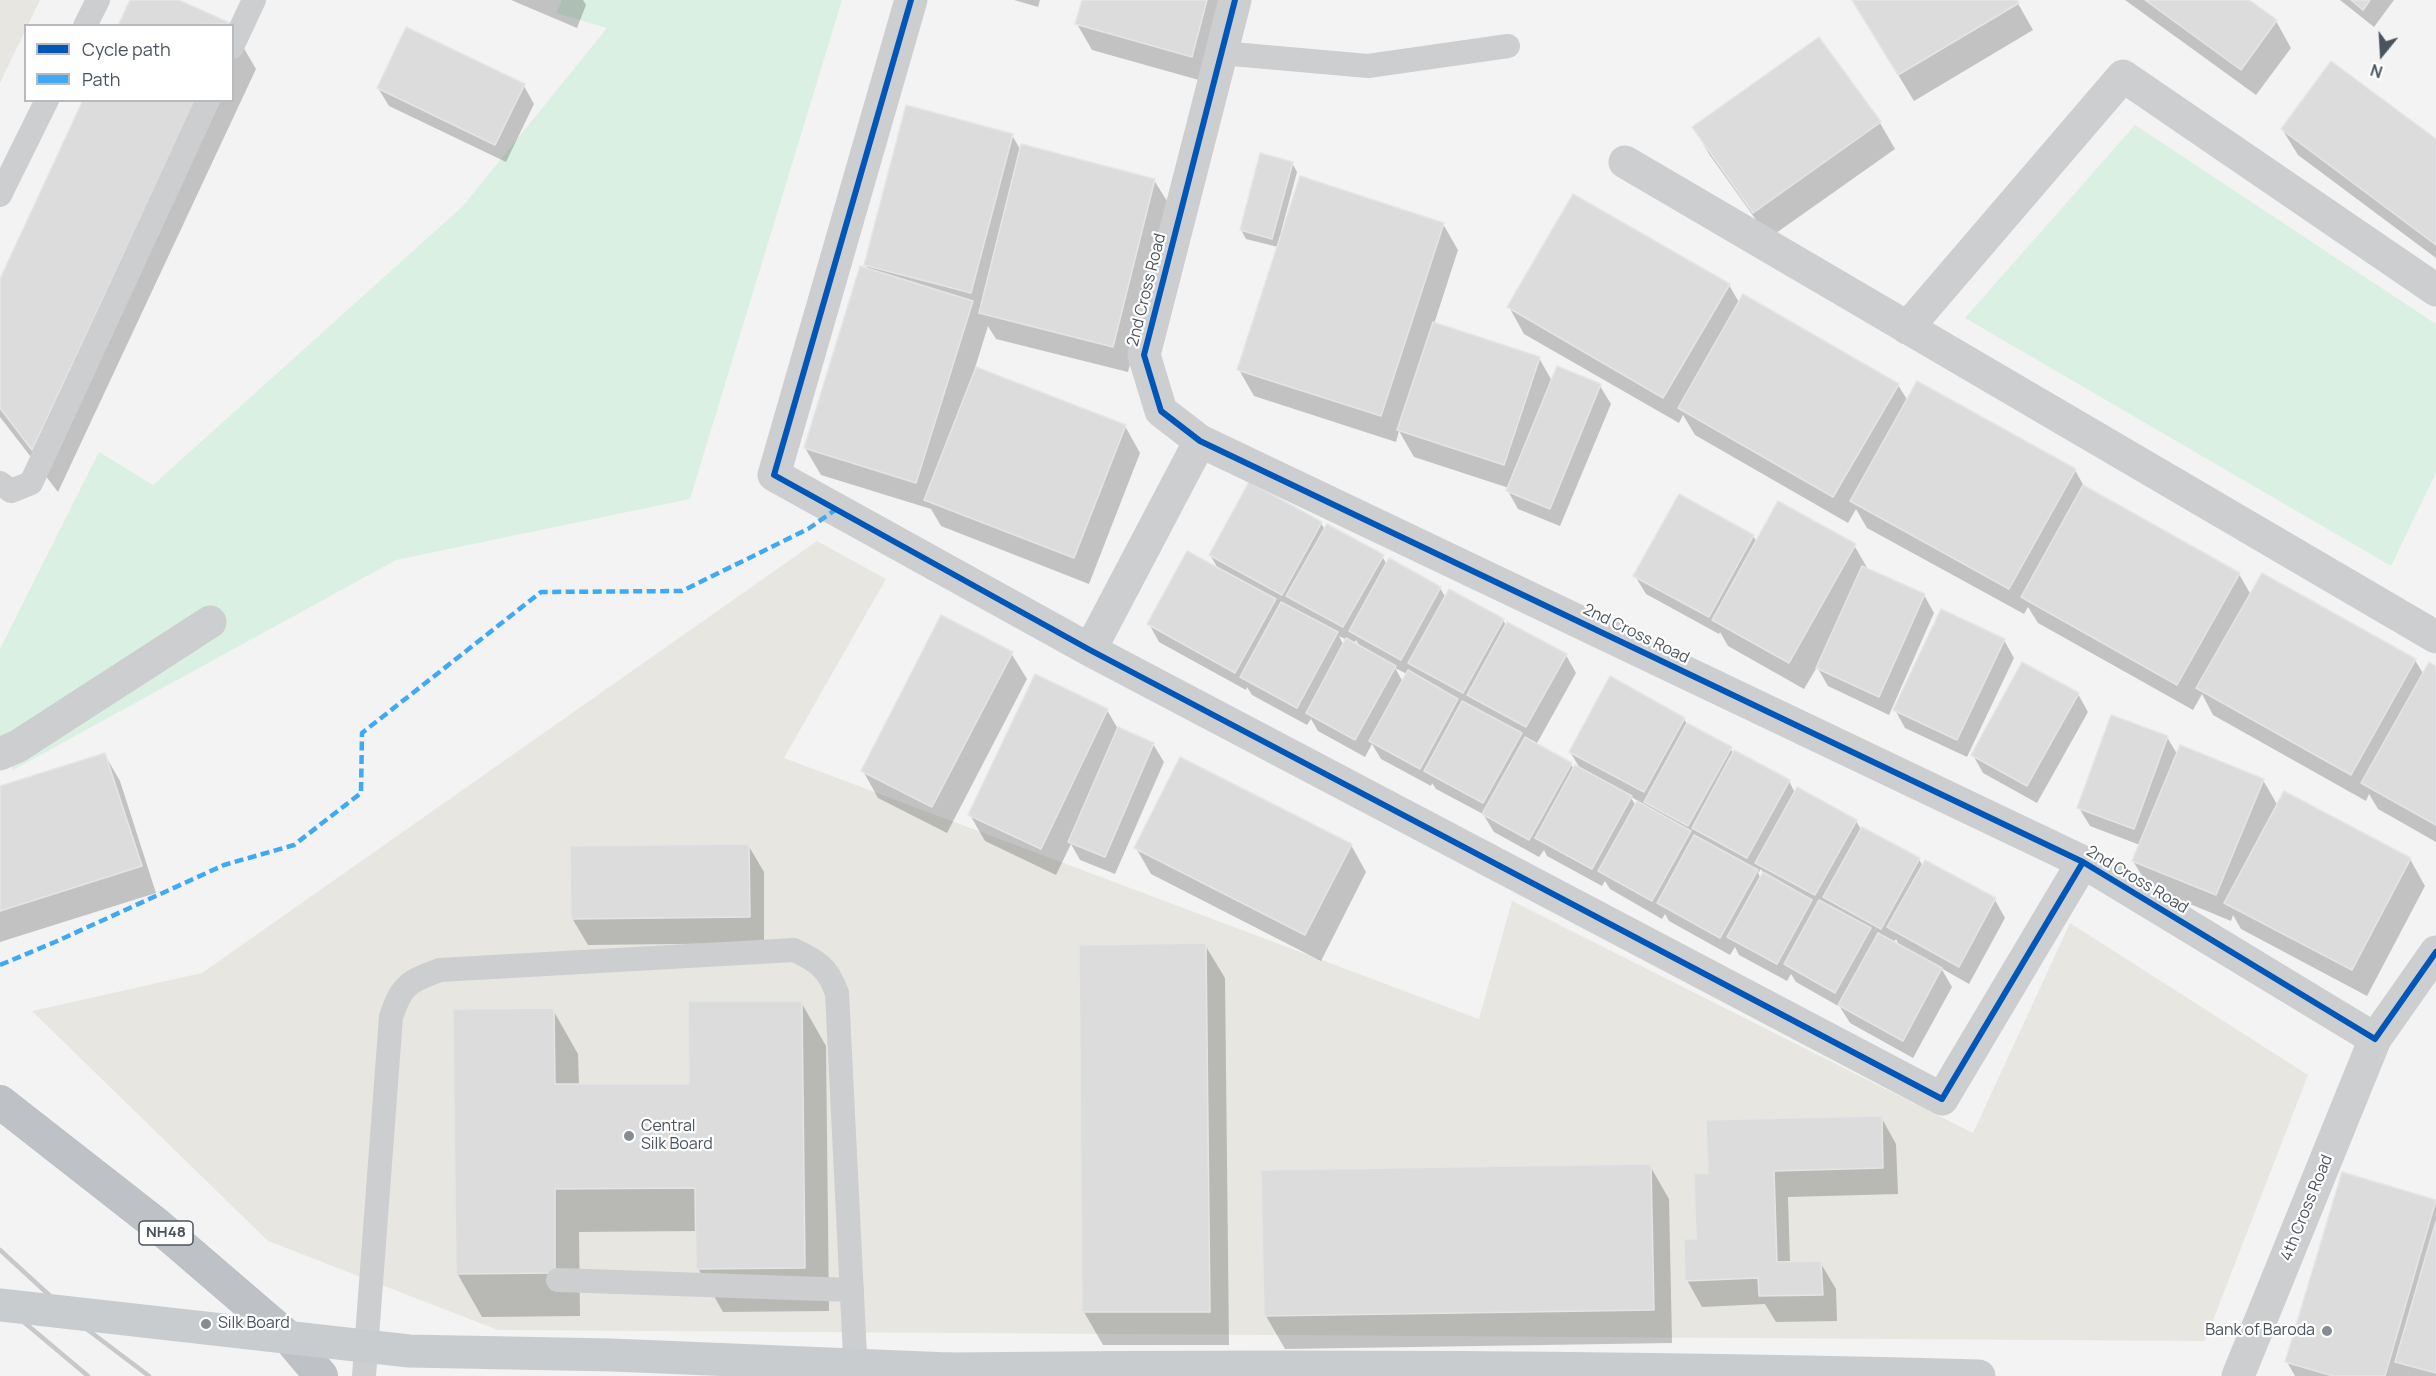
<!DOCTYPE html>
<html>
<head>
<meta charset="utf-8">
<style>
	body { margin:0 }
	#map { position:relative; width:2436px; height:1376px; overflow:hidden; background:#f3f3f3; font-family:Manrope,sans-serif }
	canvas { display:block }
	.legend { position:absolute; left:24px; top:24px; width:210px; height:78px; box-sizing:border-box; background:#fff; border:2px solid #b7bbbf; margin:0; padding:8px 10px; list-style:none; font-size:18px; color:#4b545e }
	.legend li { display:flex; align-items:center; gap:12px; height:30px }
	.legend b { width:30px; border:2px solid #b7bbbf }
	.north { position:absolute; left:2352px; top:24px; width:60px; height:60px; -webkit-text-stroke:4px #fff; paint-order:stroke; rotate:198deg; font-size:16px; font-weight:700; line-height:24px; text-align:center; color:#4b545e }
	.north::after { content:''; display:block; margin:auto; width:21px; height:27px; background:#4b545e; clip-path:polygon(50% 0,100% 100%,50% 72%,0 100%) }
</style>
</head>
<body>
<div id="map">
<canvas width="2436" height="1376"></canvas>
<ul class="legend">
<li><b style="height:8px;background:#0057b8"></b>Cycle path</li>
<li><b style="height:8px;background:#3fa9f5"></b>Path</li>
</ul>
<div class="north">N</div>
</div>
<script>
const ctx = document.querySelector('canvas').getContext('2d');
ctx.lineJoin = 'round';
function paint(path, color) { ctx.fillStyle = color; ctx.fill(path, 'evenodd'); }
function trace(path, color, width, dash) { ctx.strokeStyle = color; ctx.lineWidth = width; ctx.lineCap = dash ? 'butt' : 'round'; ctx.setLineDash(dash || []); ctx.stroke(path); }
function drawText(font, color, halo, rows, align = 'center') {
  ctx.font = font + ' Manrope,sans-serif'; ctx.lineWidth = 4.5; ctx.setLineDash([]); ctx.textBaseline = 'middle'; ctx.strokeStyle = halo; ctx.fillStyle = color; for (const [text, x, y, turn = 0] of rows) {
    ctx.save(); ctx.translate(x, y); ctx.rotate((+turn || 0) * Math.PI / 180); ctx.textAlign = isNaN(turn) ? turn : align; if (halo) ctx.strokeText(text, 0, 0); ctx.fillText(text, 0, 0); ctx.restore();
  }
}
const commercial = new Path2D(`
	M0,0H40L0,83Z
	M817,541L886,579L784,758L1479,1019L1512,901L1973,1133L2070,923L2308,1075L2205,1341L498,1330L268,1241L32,1011L202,973Z`);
const green = new Path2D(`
	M562,0H842L690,499L396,560L13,770L0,740V649L99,452L153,485L463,206L607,28L556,13Z
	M2135,125L2436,324V473L2391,566L1965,318Z`);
const shadow = new Path2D(`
	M132,0H176L231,25L120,26Z
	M511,0H583L586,5L577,28Z
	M1014,0H1040L1038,7Z
	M1084,0H1229L1206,82L1092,50L1077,24Z
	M1853,0H2016L2033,30L1914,101Z
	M2125,0H2247L2276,21L2291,48L2256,95Z
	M2340,0H2394L2374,27Z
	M232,28L256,69L58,492L0,417V282L85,100H232Z
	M524,86L534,104L506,162L389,106L378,88Z
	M1880,123L1895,149L1769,238L1709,154L1694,128Z
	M2282,129L2436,141V258L2298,155Z
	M1012,135L1021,151L1154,180L1170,206L1128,372L996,339L988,326L975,368L1125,426L1140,453L1089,584L941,526L931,509L821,475L805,448L869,271L866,265Z
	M1292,163L1297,172L1281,232L1443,224L1458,250L1434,324L1539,358L1552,381L1600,386L1611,404L1560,526L1518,509L1508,491L1509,488L1414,457L1399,431L1396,442L1254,396L1239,370L1278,247L1246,239L1241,230Z
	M1729,285L1740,304L1898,385L1908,401L2075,470L2085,488L2239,574L2251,595L2415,660L2424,675L2436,667V842L2378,809L2369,794L2366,801L2213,715L2202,694L2193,710L2038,623L2028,607L2024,614L1867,528L1856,509L1848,523L1695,435L1683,415L1679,423L1524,334L1509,307Z
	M1321,523L1325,530L1382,556L1387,565L1440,588L1446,598L1503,620L1507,627L1566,655L1576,673L1536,745L1571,764L1574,770H1581L1570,752L1684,719L1687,724L1730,748L1734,754L1789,781L1795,793L1856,821L1862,831L1919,859L1923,867L1995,900L2005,918L1969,984L1941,968L1952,987L1913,1058L1850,1023L1840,1007L1796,982L1791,974L1787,981L1739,955L1735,947L1730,955L1669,921L1665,914L1662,919L1610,889L1605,881L1602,886L1547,856L1544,850L1539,857L1494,832L1483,814L1436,789L1432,783L1431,786L1381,759L1372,744L1365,757L1318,731L1311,719L1307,725L1252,695L1247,687L1246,690L1159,642L1149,624L1219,570L1210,555ZM1339,636L1347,640L1344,646ZM1356,640L1361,648L1354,644ZM1395,668L1407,674L1403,682ZM1630,796L1638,801L1636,806ZM1761,869L1764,875L1761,879L1758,873ZM1896,939L1900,947L1893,943Z
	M1753,536L1757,542L1854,545L1869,571L1924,595L1934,613L1889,715L1828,686L1817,667L1804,689L1728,646L1720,632L1719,634L1646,594L1635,576Z
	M2004,640L2014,658L1967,757L1905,728L1895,710Z
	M1011,653L1027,679L947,833L878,798L863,771Z
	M2078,694L2088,712L2037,803L1983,773L1973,755Z
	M1107,710L1118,729L1153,744L1164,762L1115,874L1080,860L1071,844L1056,875L985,841L970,815Z
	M2167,737L2177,754L2263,780L2278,806L2410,859L2425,886L2367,996L2241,929L2233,915L2231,921L2149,887L2133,861L2140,845L2090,826L2079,808Z
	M105,755L120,781L156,893L0,942V788Z
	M748,845L764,872V943L588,945L572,918Z
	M1351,845L1366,872L1321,961L1151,874L1136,848Z
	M1205,945L1225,978L1229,1345H1103L1084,1312Z
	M801,1002L826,1046L829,1311L723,1312L698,1268L697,1231L579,1232L580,1316L482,1317L457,1273L553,1010L578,1054L579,1086L690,1085Z
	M1881,1117L1896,1144L1898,1194L1788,1197L1790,1263L1820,1262L1836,1289L1837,1321L1776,1322L1765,1304L1702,1307L1687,1280L1698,1240L1710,1175Z
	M1650,1166L1669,1199L1672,1343L1285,1349L1266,1316Z
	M2343,1174L2436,1201V1376H2295L2287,1362Z`);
const building = new Path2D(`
	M130,0H179L232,24L118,26Z
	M1082,0H1207L1192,57L1075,24Z
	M1852,0H2017L2019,3L1898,75Z
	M2145,0H2249L2277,20L2241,70Z
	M2351,0H2370L2363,10Z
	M406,27L525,84L495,145L377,88Z
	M1819,37L1881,122L1753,213L1692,127Z
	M2331,61L2436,139V245L2281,129Z
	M83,100H196L32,450L0,408V279Z
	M906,105L1013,134L971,293L864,265Z
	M1021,144L1155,179L1113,347L979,313Z
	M1260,153L1293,162L1272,239L1240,230Z
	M1300,176L1444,223L1381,416L1237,370Z
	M1573,194L1730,284L1663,398L1507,307Z
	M860,266L973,301L916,483L804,448Z
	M1743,294L1899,384L1833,497L1678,408Z
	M1433,322L1540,357L1504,465L1397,430Z
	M1557,366L1601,384L1550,509L1506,491Z
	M976,367L1126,425L1074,558L924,500Z
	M1917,381L2076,469L2009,589L1850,501Z
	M1249,482L1322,522L1282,595L1209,555Z
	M2083,485L2240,573L2177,685L2021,597Z
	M1679,494L1754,535L1709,617L1633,576Z
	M1778,501L1856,544L1789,663L1712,620Z
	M1327,524L1384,555L1343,627L1286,596Z
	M1187,551L1276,599L1235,673L1147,624Z
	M1389,558L1441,587L1401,660L1349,631Z
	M1862,566L1925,594L1879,697L1816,668Z
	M2262,573L2416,659L2351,775L2196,688Z
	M1449,589L1504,619L1463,693L1408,663Z
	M1281,602L1338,632L1297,708L1240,677Z
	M1941,609L2005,639L1957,740L1893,710Z
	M941,615L1013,652L932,807L861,771Z
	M1507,622L1567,654L1526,727L1467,695Z
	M1346,638L1396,666L1355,740L1306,713Z
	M2022,662L2079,693L2027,786L1971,755Z
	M2429,662L2436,666V825L2361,783Z
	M1408,670L1458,699L1420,769L1369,741Z
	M1035,674L1108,709L1041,849L968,815Z
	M1610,676L1685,718L1644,792L1569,752Z
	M1462,701L1522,733L1483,803L1424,771Z
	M2111,715L2168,736L2134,829L2077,808Z
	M1687,723L1732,747L1688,826L1644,802Z
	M1118,727L1154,743L1105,857L1068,842Z
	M1525,737L1572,763L1529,840L1482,814Z
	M2180,745L2264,779L2216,895L2132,861Z
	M1734,750L1790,780L1747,858L1692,828Z
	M105,753L142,866L0,911V786Z
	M1180,757L1352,844L1305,935L1134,848Z
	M1575,765L1632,796L1592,869L1535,838Z
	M1797,787L1857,820L1815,895L1755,863Z
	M2284,791L2411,858L2352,970L2224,903Z
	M1637,801L1691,831L1652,901L1598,871Z
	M1862,827L1920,858L1881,929L1823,897Z
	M1694,835L1758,870L1720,938L1657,903Z
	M749,844L750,917L571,919L570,846Z
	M1925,860L1996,898L1959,967L1887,927Z
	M1763,872L1812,900L1777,964L1727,937Z
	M1819,900L1871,928L1835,993L1784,964Z
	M1878,933L1942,968L1903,1041L1838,1005Z
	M1206,943L1210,1312H1082L1079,945Z
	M688,1001H802L805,1268L696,1269L695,1188L555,1189V1273L456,1274L453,1009L554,1008L555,1084H689Z
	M1882,1116L1883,1168L1774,1171L1777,1262L1821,1261L1823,1295L1759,1296L1758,1278L1685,1281L1684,1239H1696L1694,1174L1708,1173L1706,1120Z
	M1651,1164L1654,1310L1264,1316L1261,1170Z
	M2342,1172L2436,1200L2385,1376H2333L2285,1362Z
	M2436,1221V1373L2395,1362Z`);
const lane = new Path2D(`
	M85,26L98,0
	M232,47L254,0
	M1221,53L1368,66L1508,46
	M0,195L47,100
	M0,483L11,491L31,483L208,100
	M558,1280L852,1290
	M364,1376L391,1017C402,984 408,982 440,970L794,950C819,962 827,967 837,993L856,1376`);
const street = new Path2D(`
	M911,0L774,475L1090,650L1942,1099L2083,862
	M1235,0L1144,355L1161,411L1200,441L2083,862L2375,1039L2436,952
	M1625,162L2436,637
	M1907,328L2123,76L2436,290
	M1090,650L1200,441
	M0,754L18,746L210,622
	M2238,1376L2375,1039`);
const primary = new Path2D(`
	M949,1369C1292,1365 1636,1367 1979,1376`);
const highway = new Path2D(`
	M0,1102L156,1224L291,1340L321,1376`);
const rail = new Path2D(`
	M0,1250L84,1327L149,1376
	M0,1302L88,1376`);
const primaryBridge = new Path2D(`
	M0,1305L409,1351L612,1355L949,1369`);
const quiet = new Path2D(`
	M0,965L55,942L224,865L294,845L361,793L362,733L541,592L682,591L808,529L838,508`);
const cycleway = new Path2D(`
	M911,0L774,475L1090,650L1942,1099L2083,862
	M1235,0L1144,355L1161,411L1200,441L2083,862L2375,1039L2436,952`);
const markers = [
	[629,1136,6,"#868c92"],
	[206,1324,6,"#868c92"],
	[2327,1331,6,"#868c92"]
];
const shields = [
	[166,1233,54]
];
const shieldNames = [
	["NH48",166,1233]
];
const streetNames = [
	["2nd Cross Road",1147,290,-76],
	["2nd Cross Road",1636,634,26],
	["2nd Cross Road",2137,880,31],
	["4th Cross Road",2307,1208,-68]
];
const poiNames = [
	["Central",641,1127],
	["Silk Board",641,1145],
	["Silk Board",218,1324],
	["Bank of Baroda",2315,1331,"right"]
];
paint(commercial, '#e7e6e1');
paint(green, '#daf0e3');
paint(shadow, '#0003');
paint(building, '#dcdcdd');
trace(building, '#e4e5e6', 1.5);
trace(highway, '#b8bdc2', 34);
trace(lane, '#cdced0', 24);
trace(street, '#cdced0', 33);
trace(primary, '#c9cccf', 33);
trace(highway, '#bec2c6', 33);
trace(rail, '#c8c8ca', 4.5);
trace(primaryBridge, '#c9cccf', 33);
trace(quiet, '#3fa9f5', 4.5, [9, 4.5]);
trace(cycleway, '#0057b8', 6);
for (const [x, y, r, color] of markers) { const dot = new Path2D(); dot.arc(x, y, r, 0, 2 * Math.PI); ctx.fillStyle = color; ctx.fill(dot); trace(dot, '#fff', 2); }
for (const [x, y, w] of shields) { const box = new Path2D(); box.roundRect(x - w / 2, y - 12, w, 24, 4.5); ctx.fillStyle = '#fff'; ctx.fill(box); trace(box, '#4b545e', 1.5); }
drawText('bold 15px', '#4b545e', null, shieldNames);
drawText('16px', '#4b545e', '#fff', streetNames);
drawText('16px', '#4b545e', '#fff', poiNames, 'left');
</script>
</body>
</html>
